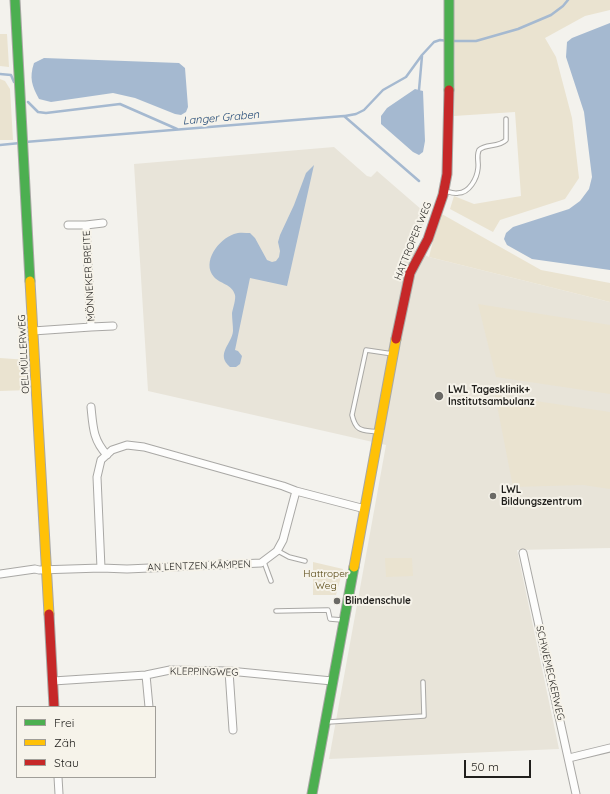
<!DOCTYPE html>
<html>
<head>
<meta charset="utf-8">
<style>
	body { margin:0 }
	#map { position:relative; width:610px; height:794px; overflow:hidden; background:#f3f2ed; font-family:Quicksand,sans-serif }
	canvas { display:block }
	.legend { position:absolute; left:16px; top:706px; width:140px; height:72px; box-sizing:border-box; background:#f6f3ea; border:1px solid #a09e98; margin:0; padding:5px 7px; list-style:none; font-size:12px; color:#201f1c }
	.legend li { display:flex; align-items:center; gap:8px; height:20px }
	.legend b { width:20px; border:1px solid #a09e98 }
	.scale { position:absolute; left:464px; top:760px; width:67px; height:18px; box-sizing:border-box; border:2px solid #201f1c; border-top:0; padding-left:5px; font-size:12px; line-height:14px; white-space:nowrap; color:#201f1c; -webkit-text-stroke:3px #f6f3ea; paint-order:stroke }
</style>
</head>
<body>
<div id="map">
<canvas width="610" height="794"></canvas>
<ul class="legend">
<li><b style="height:5px;background:#4caf50"></b>Frei</li>
<li><b style="height:5px;background:#ffc107"></b>Zäh</li>
<li><b style="height:5px;background:#c62828"></b>Stau</li>
</ul>
<div class="scale">50 m</div>
</div>
<script>
const ctx = document.querySelector('canvas').getContext('2d');
ctx.lineJoin = 'round';
function paint(path, color) { ctx.fillStyle = color; ctx.fill(path, 'evenodd'); }
function trace(path, color, width, dash) { ctx.strokeStyle = color; ctx.lineWidth = width; ctx.lineCap = dash ? 'butt' : 'round'; ctx.setLineDash(dash || []); ctx.stroke(path); }
function drawText(font, color, halo, rows, align = 'center') {
  ctx.font = font + ' Quicksand,sans-serif'; ctx.lineWidth = 4; ctx.setLineDash([]); ctx.textBaseline = 'middle'; ctx.strokeStyle = halo; ctx.fillStyle = color; for (const [text, x, y, turn = 0] of rows) {
    ctx.save(); ctx.translate(x, y); ctx.rotate((+turn || 0) * Math.PI / 180); ctx.textAlign = isNaN(turn) ? turn : align; if (halo) ctx.strokeText(text, 0, 0); ctx.fillText(text, 0, 0); ctx.restore();
  }
}
const built = new Path2D(`
	M334,147L367,176L371,177L377,171L422,210L423,225L412,249L429,257L610,302V548L517,550L559,749L329,759L386,445L148,391L134,164Z`);
const green = new Path2D(`
	M453,0H610V10L585,16L545,38L556,57L572,118L579,178L565,199L500,220L493,232L450,209L454,196L474,204L521,196L515,112L454,116L455,65Z
	M0,34H7L9,67L0,66Z
	M0,79L5,81L10,89L13,140H0Z
	M440,213L541,270L610,283V302L429,257Z
	M478,304L610,325V394L496,377Z
	M0,358L28,360L30,390L0,391Z
	M495,395L610,412V489L583,485L513,487Z
	M385,558H412L413,576L386,577Z
	M313,562L343,569L336,595H313Z`);
const water = new Path2D(`
	M610,23V270L532,259L507,245L504,239L506,233L513,227L569,209L580,201L589,189L592,177L584,112L566,57L567,42L572,38Z
	M44,58L179,63L185,68L188,107L186,112L181,115L175,114L135,98L113,93L51,102L39,99C32,86 29,78 34,63Z
	M415,89L423,91L425,141L423,152L419,155L413,152L381,124V116L387,108Z
	M314,165L287,286L250,278L235,350L238,351L242,356L240,364L236,367H230C215,354 232,344 233,331C233,325 232,319 232,313C233,308 236,299 235,295C232,284 220,284 214,277C201,262 219,239 234,234C239,232 245,233 250,233L255,238L267,260L272,262L276,261L279,257L280,251L278,242L280,235L294,205L306,173Z`);
const stream = new Path2D(`
	M453,41H476L518,29L551,15L563,6L568,0
	M0,74L11,75L14,82
	M419,90L422,56
	M28,102L38,112L46,113L120,104L177,129
	M345,116L356,114L364,110L383,90L406,77L422,55L434,42L440,40L448,41
	M25,142L344,116L419,181
	M0,145L20,143`);
const lane = new Path2D(`
	M445,191C449,192 454,194 458,193C469,193 477,179 478,168C479,162 476,157 479,150C486,143 498,148 506,140V119
	M377,432C362,430 356,432 352,415L366,350L393,354
	M278,551L289,557L305,561
	M264,562L271,581
	M276,611L328,610L330,619L342,620
	M328,722L424,716L423,682`);
const street = new Path2D(`
	M86,225L103,223
	M91,327L113,326
	M33,331L91,327L86,225H68
	M91,407C93,427 93,440 107,455
	M523,553L576,794
	M101,568L97,477L101,460L112,450L127,445L144,447L283,486L296,491L365,509
	M0,574L35,569L39,570L101,568L127,569L261,563L277,551L283,540L296,491
	M229,671L233,730
	M146,675L149,707
	M53,681L146,675L170,670L229,671L332,681
	M569,758L610,748
	M58,777L59,794`);
const fast = new Path2D(`
	M15,0L30,281
	M449,0V90
	M312,794L354,567`);
const slow = new Path2D(`
	M30,281L49,614
	M354,567L396,339`);
const jam = new Path2D(`
	M396,339L410,273L428,239L443,195L447,174L449,90
	M49,614L54,707`);
const markers = [
	[439,396,5,"#6a6965"],
	[493,496,4,"#6a6965"],
	[337,601,4,"#6a6965"]
];
const streetNames = [
	["HATTROPER WEG",413,241,-68],
	["MÖNNEKER BREITE",89,276,-93],
	["OELMÜLLERWEG",24,354,-93],
	["AN LENTZEN KÄMPEN",199,566,-2],
	["KLEPPINGWEG",204,672,1],
	["SCHWEMECKERWEG",550,673,77]
];
const poiNames = [
	["LWL Tagesklinik+",448,390],
	["Institutsambulanz",448,402],
	["LWL",501,490],
	["Bildungszentrum",501,502],
	["Blindenschule",345,601]
];
const parkNames = [
	["Hattroper",326,574],
	["Weg",326,586]
];
const waterNames = [
	["Langer Graben",221,118,-5]
];
paint(built, '#e8e4d9');
paint(green, '#eae3d0');
paint(water, '#a5b9d0');
trace(stream, '#a5b9d0', 2.5);
trace(lane, '#a9a8a5', 5.5);
trace(street, '#a9a8a5', 9);
trace(fast, '#a9a8a5', 11);
trace(slow, '#a9a8a5', 11);
trace(jam, '#a9a8a5', 11);
trace(lane, '#fdfdfc', 3.5);
trace(street, '#fdfdfc', 7);
trace(fast, '#4caf50', 9);
trace(slow, '#ffc107', 9);
trace(jam, '#c62828', 9);
for (const [x, y, r, color] of markers) { const dot = new Path2D(); dot.arc(x, y, r, 0, 2 * Math.PI); ctx.fillStyle = color; ctx.fill(dot); trace(dot, '#f6f3ea', 1.5); }
drawText('10px', '#201f1c', '#f6f3ea', streetNames);
drawText('bold 10px', '#201f1c', '#f6f3ea', poiNames, 'left');
drawText('10px', '#53430d', '#f6f3ea', parkNames);
drawText('italic 11px', '#1e4674', '#f6f3ea', waterNames);
</script>
</body>
</html>
